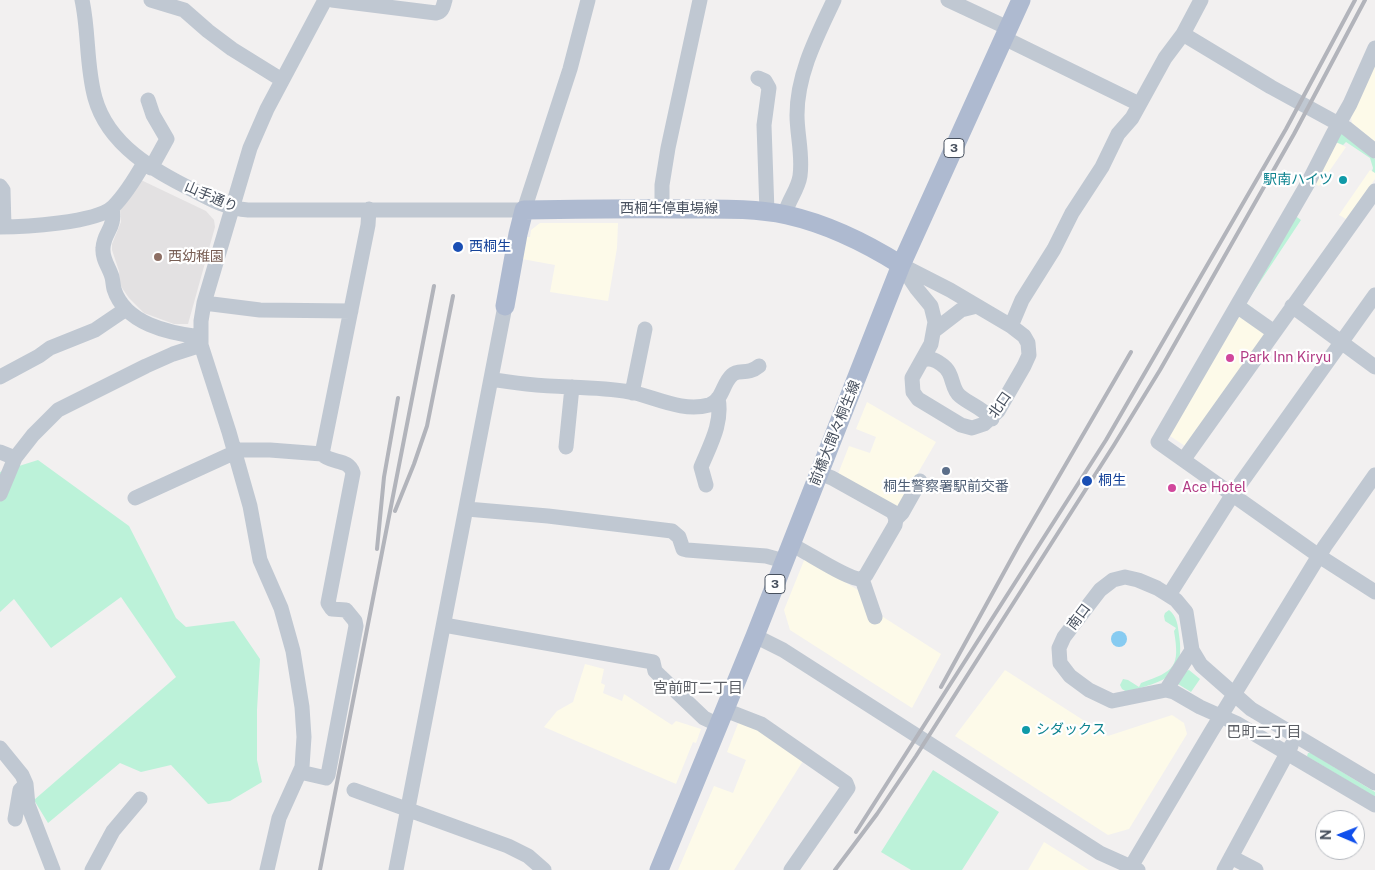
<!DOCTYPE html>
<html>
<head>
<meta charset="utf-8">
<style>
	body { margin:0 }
	#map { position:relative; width:1375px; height:870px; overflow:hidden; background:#f2f0f0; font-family:"Public Sans",sans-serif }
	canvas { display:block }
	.north { position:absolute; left:1315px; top:810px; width:50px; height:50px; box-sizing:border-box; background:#fff; border:1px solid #b5b9bf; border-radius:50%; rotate:271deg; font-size:14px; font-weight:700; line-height:20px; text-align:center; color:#47505e }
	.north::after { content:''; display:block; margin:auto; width:18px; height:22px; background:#104fec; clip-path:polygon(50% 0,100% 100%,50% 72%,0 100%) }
</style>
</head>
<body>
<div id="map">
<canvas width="1375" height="870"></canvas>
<div class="north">N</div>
</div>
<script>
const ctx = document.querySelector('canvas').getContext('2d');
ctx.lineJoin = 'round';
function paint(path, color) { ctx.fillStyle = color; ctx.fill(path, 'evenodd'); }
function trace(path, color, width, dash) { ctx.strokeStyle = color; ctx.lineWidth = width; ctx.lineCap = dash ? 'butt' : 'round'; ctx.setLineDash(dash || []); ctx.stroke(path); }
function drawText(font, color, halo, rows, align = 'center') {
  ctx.font = font + ' "Public Sans","Noto Sans JP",sans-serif'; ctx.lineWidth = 4.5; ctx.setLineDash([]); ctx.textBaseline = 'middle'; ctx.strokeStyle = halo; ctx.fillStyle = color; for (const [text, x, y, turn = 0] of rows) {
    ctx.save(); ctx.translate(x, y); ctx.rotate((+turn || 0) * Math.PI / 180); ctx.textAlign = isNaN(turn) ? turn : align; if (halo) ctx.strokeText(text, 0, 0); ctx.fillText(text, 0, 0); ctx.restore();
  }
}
const commercial = new Path2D(`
	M1375,65V142L1352,123L1351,117Z
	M1333,141L1346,147L1319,186L1312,182Z
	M1370,170L1375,173V179L1346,219L1339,215Z
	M540,223H618L617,248L608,301L550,292L555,265L522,259L526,237H530L531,230Z
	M1237,313L1266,333L1185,446L1167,434Z
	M867,402L936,442L898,507L838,474L849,446L870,453L876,437L856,429Z
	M805,558L863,593L880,615L941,654L912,708L790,630L784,610Z
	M585,664L604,669L601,683L605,685L603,693L622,701L624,694L672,725L676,721L701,729L696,743L693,742L676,784L544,727L557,711L573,702Z
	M1005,670L1108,736L1172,715L1184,723L1187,734L1129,829L1108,835L955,736Z
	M739,721L760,730L803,761L734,870H678L714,786L733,793L746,760L727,752Z
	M1044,842L1089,870H1028Z`);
const education = new Path2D(`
	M141,180L206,211L214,220L215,227L188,324H174L144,313L129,298L120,285L119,271L112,250V244L121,222L120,207Z`);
const green = new Path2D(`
	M1343,133L1375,159V173L1372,171L1373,168L1370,158L1346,142L1343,145L1333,141L1338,135Z
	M1294,215L1301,220L1246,303L1254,309L1245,304Z
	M38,460L129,526L176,618L186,627L234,621L260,659L257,710V760L262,782L230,801L208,804L171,765L141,772L120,763L48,823L34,800L176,677L121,597L51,648L14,599L0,612V472Z
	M1169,610C1177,616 1178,626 1179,635C1186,679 1162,681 1127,692L1122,689L1120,685L1123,679L1128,680L1139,687L1141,683C1175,671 1180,667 1174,631L1176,628L1165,621L1164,616L1165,613Z
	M1189,670L1200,679L1191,692L1178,684L1186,671Z
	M1308,753H1311L1375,792V797L1308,757L1307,756Z
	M933,770L999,812L962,870H911L881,852Z`);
const water = new Path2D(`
	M1111 639a8 8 0 1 1 16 0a8 8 0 1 1-16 0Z`);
const minor = new Path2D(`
	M82,0C89,32 86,66 95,98C108,145 154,171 195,191C212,200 229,209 248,210H524L570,69L588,0
	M151,0L184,10L208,31L232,49L282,80
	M332,0L436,13C443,12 443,6 445,0
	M948,0L1008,28
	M1183,34L1271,87L1346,128L1375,151
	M1004,38L1139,104
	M1375,48L1350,104L1333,134L1308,183L1158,442L1319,556L1375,592
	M758,78L765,81L769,88L764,125L767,212
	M148,100L153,115L167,139L151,168
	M0,186L3,190L4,227
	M112,208C116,229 104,231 103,248C102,259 109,267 112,277C113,281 113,285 114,289C125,324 169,333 200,337
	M662,209V185L668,148L700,0
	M785,214C788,200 798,190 800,176C803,155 797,135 797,115C797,74 817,36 834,0
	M0,227C23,227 96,223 113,207C124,196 136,177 144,163
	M901,265L950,290L1011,326L1024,336L1028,343L1029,355L1024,366L998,411L984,424L972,428L961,425L918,399L913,392L912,378L931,344L935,322L931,306L917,289Z
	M204,303L260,310L351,311
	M1237,306L1274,332
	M1292,306L1375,367
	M1011,326L1022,300L1054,249L1072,213L1102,167L1118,134L1132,118L1165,58L1183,34L1201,0
	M935,330L961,310L977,306
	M922,360C930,358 934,359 941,364C955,373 950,388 960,396C971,405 981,407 992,419
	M0,377L39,356L50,348L95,330L126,309
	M491,379C517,384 544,386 570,387C593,388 613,388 635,393C659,399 684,412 709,405C723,400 722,384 732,375C739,368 747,376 759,366
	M632,393L645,329
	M566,447L572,387
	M0,452L15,458
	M1184,459L1375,191
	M706,485L701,467C710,445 723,423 718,398
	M0,494L15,458L33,435L58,410L146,366L173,354L201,345
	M135,498L240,450H270L322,454
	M467,509L548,516L672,531L679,537L683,549L687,550L766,556L784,561
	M896,519L902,513L920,481
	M790,544C806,551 849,581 862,579L866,575L895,525L896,519L893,512L832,478L819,473
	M862,579L875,617
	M1169,595L1233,494L1375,295
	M444,625L653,662L655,671L661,677L704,718L719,725
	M755,636L783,650L1100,853L1138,870
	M1166,690L1192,650
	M725,710L761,724L846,783L848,788L791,870
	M0,748L22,775L26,784L28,805L53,870
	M300,772L326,778L328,775L356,626L355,621L346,610L332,609L328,603L353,473C349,458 331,464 322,454L368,225L369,209
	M1375,783L1251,709L1201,665L1192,650L1186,612L1176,600L1157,588L1138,580L1125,577L1113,580L1100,590L1064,637L1059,648L1060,663L1070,676L1089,690L1112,701L1166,690L1174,692L1200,707L1236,723L1375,805
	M354,790L508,846L528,856L544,870
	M15,819L20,790L26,784
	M1231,857L1256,870
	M92,870L113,831L140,799
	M267,870L279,818L302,767L304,737L302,707L293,651L281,608L260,560L250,506L229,432L201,345V321L204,303L250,148L267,109L325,0
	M396,870L505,306
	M1129,870L1211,732L1325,546L1375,475
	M1224,870L1291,746`);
const major = new Path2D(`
	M505,306L518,234L524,210C579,209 634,208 688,209C721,209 754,208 787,215C827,224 866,243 901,265
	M659,870L755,636L901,265L1021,0`);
const rail = new Path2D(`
	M395,511L414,464L427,426L453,296
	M377,549L384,477L398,398
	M941,687L1019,545L1131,352
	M856,832L1106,440L1286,129L1355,0
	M320,870L434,286
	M835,870L877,814L916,756L1114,445L1160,370L1294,134L1365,0`);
const markers = [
	[1343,180,5,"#0f9aa8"],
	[458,247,6,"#1a4fb4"],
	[158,257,5,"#8d6e63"],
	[1230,358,5,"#d1479c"],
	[946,471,5,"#5c6f8a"],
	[1087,481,6,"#1a4fb4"],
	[1172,488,5,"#d1479c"],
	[1026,730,5,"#0f9aa8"]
];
const shields = [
	[954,148,20],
	[775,584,20]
];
const shieldNames = [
	["3",954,148],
	["3",775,584]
];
const cultureNames = [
	["駅南ハイツ",1333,180],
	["シダックス",1036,730,"left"]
];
const streetNames = [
	["山手通り",211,197,23],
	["西桐生停車場線",669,209],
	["北口",1000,405,-55],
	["前橋大間々桐生線",835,433,-68],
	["南口",1079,617,-53]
];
const transitNames = [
	["西桐生",469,247],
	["桐生",1098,481]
];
const educationNames = [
	["西幼稚園",168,257]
];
const hotelNames = [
	["Park Inn Kiryu",1240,358],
	["Ace Hotel",1182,488]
];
const serviceNames = [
	["桐生警察署駅前交番",946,487]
];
const neighbourhoodNames = [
	["宮前町二丁目",698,688],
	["巴町二丁目",1264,732]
];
paint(commercial, '#fdfae9');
paint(education, '#e3e1e2');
paint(green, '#bcf2d9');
paint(water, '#87cbf1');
trace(minor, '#c0c8d2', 15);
trace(major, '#aebad0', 19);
trace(rail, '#b2b4bb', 4);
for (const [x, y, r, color] of markers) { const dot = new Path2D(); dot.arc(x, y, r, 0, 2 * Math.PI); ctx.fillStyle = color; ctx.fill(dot); trace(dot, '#fff', 2); }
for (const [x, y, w] of shields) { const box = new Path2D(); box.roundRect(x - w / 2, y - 9.5, w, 19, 4); ctx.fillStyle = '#fff'; ctx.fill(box); trace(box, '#47505e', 1); }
drawText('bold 12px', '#47505e', null, shieldNames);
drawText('14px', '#0d838f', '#fff', cultureNames, 'right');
drawText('14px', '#47505e', '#fff', streetNames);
drawText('14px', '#164399', '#fff', transitNames, 'left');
drawText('14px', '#785e54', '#fff', educationNames, 'left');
drawText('14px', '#b23c85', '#fff', hotelNames, 'left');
drawText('14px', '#4e5e75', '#fff', serviceNames);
drawText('15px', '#5c5f65', '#fff', neighbourhoodNames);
</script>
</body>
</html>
